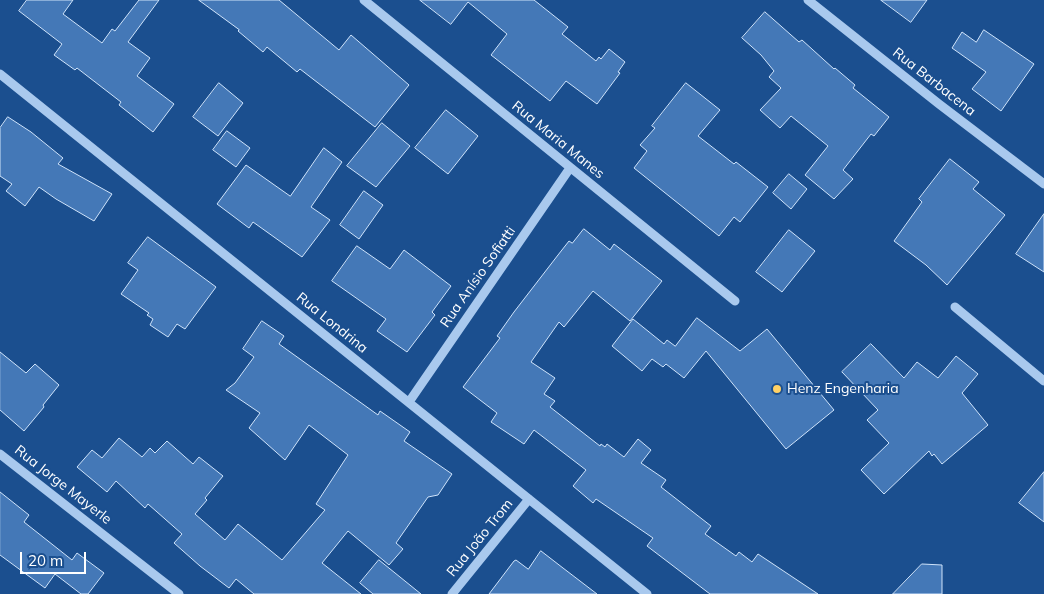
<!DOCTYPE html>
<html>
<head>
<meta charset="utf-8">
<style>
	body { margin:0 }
	#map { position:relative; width:1044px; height:594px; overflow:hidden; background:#1b4f8f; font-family:Mulish,sans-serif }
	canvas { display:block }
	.scale { position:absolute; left:20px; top:552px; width:66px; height:22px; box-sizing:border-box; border:2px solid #fff; border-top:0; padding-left:6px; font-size:15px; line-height:18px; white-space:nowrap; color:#fff; -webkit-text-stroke:4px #1b4f8f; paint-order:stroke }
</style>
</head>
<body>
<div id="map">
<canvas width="1044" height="594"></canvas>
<div class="scale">20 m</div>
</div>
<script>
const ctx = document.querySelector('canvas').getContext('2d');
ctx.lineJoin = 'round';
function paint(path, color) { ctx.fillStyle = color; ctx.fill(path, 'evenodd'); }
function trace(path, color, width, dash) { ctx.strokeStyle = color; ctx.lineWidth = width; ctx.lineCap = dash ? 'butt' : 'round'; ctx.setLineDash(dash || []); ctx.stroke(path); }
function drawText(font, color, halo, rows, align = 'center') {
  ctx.font = font + ' Mulish,sans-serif'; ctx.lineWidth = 4; ctx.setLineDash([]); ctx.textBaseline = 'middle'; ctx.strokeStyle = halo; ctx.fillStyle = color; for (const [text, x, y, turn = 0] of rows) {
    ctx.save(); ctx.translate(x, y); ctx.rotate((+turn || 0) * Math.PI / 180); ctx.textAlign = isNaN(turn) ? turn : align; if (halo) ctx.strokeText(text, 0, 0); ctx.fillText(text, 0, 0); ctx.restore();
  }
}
const building = new Path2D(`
	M27,0H73L63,14L102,43L112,29L115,31L139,0H159L128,42L150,58L137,76L174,104L153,132L119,105L121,102L77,68L75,70L54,55L62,44L19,11Z
	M199,0H279L339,50L351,35L409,85L375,127L300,69L297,72L267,47L263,52L238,31L239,30Z
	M420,0H534L568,27L562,34L596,61L599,57L601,59L609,49L625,62L618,72L620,73L597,104L566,81L550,101L491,55L507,34L468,2L451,24Z
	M881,0H927L911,22Z
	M765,12L799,42L802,40L834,69L835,68L855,85L853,88L889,117L874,136L871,134L843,170L853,179L834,199L805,175L828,146L791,116L780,128L760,110L781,88L769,77L774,71L761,55L742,38Z
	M984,30L1034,64L1001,111L972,89L986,72L952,48L962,32L976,42Z
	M219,83L243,103L218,136L193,117Z
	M686,83L720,110L698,136L734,164L736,162L768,187L740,222L734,217L719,236L634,168L647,151L640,145L655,128L652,126Z
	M446,110L478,136L448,174L415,148Z
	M8,117L31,132L63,158L58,164L112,194L94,221L56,199L39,187L25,206L6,191L12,184L0,176V128Z
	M382,123L410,146L376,187L347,166Z
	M227,131L250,148L236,167L213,150Z
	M324,148L342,162L311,207L330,220L302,257L253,222L249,228L217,204L246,165L290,196Z
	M950,159L979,182L973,189L1005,215L947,285L926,265L894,241L922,202L919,199Z
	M789,174L807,189L791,209L773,193Z
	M364,191L383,205L359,239L340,225Z
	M1044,214V272L1016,254Z
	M584,229L610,250L614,244L662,281L630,321L593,291L564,327L559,322L531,362L555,378L544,394L555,401L550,407L600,446L601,444L605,447L607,444L624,457L638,439L651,450L641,463L666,480L661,487L711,526L705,534L736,556L739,552L752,562L758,554L818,594H710L647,546L653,538L596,499L593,503L573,486L586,470L534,430L524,444L491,422L497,413L463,387L500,338L497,336L514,312L558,255L569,241L572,243Z
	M789,230L815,251L782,292L756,272Z
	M148,237L216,287L185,329L177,324L168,337L150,325L153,319L147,315L149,313L121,294L138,270L128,263Z
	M357,246L390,269L404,250L451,286L432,312L435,315L407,352L377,331L386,319L332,281Z
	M697,318L740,351L767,329L834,410L786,449L706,351L684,378L666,364L663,367L652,359L642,371L612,346L633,319L664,344L667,340L675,346Z
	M262,321L284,336L279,344L378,415L380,411L410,432L404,441L452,474L438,495L428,497L396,543L403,549L389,565L348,531L322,563L361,594H254L236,579L229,588L200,566L174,543L182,534L148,504L145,508L116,481L107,492L77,467L92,450L102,458L119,438L142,457L150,448L155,453L167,441L193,464L199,457L223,476L205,498L207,500L195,514L225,540L238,524L282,560L325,510L316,504L348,455L309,425L285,460L249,428L260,413L226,390L235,383L254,357L243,349Z
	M871,344L904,378L917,362L938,378L956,356L978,374L962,393L988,425L942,464L934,454L932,456L929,451L884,494L861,470L889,443L867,420L878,410L842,372Z
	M0,352L26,373L35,364L59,385L43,405L44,407L24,431L0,410Z
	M1044,472V522L1019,503Z
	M0,492L29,515L24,522L72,560L77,553L104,573L88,594H81L55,574L45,588L0,555Z
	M541,551L563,568L597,594H489L514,561L516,560L528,569Z
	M379,560L421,594H373L360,583Z
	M922,564L942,565V594H893Z`);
const minor = new Path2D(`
	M364,0L735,301
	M808,0L939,104L1044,184
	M0,74L647,594
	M955,307L1044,381
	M409,402L570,168
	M0,454L179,594
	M452,594L529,499`);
const markers = [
	[777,389,5,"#ffd166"]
];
const streetNames = [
	["Rua Barbacena",934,82,38],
	["Rua Maria Manes",558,140,39],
	["Rua Anísio Sofiatti",478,277,-55],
	["Rua Londrina",332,323,39],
	["Rua Jorge Mayerle",63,485,38],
	["Rua João Trom",480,538,-51]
];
const poiNames = [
	["Henz Engenharia",787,389]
];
paint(building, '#4478b7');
trace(building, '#cfe3fa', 1);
trace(minor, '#a9c9ee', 9);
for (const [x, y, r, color] of markers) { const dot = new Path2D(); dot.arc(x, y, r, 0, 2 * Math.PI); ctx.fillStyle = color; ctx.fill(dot); trace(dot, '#1b4f8f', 2); }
drawText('14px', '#fff', '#1b4f8f', streetNames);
drawText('14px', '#fff', '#1b4f8f', poiNames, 'left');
</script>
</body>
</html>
